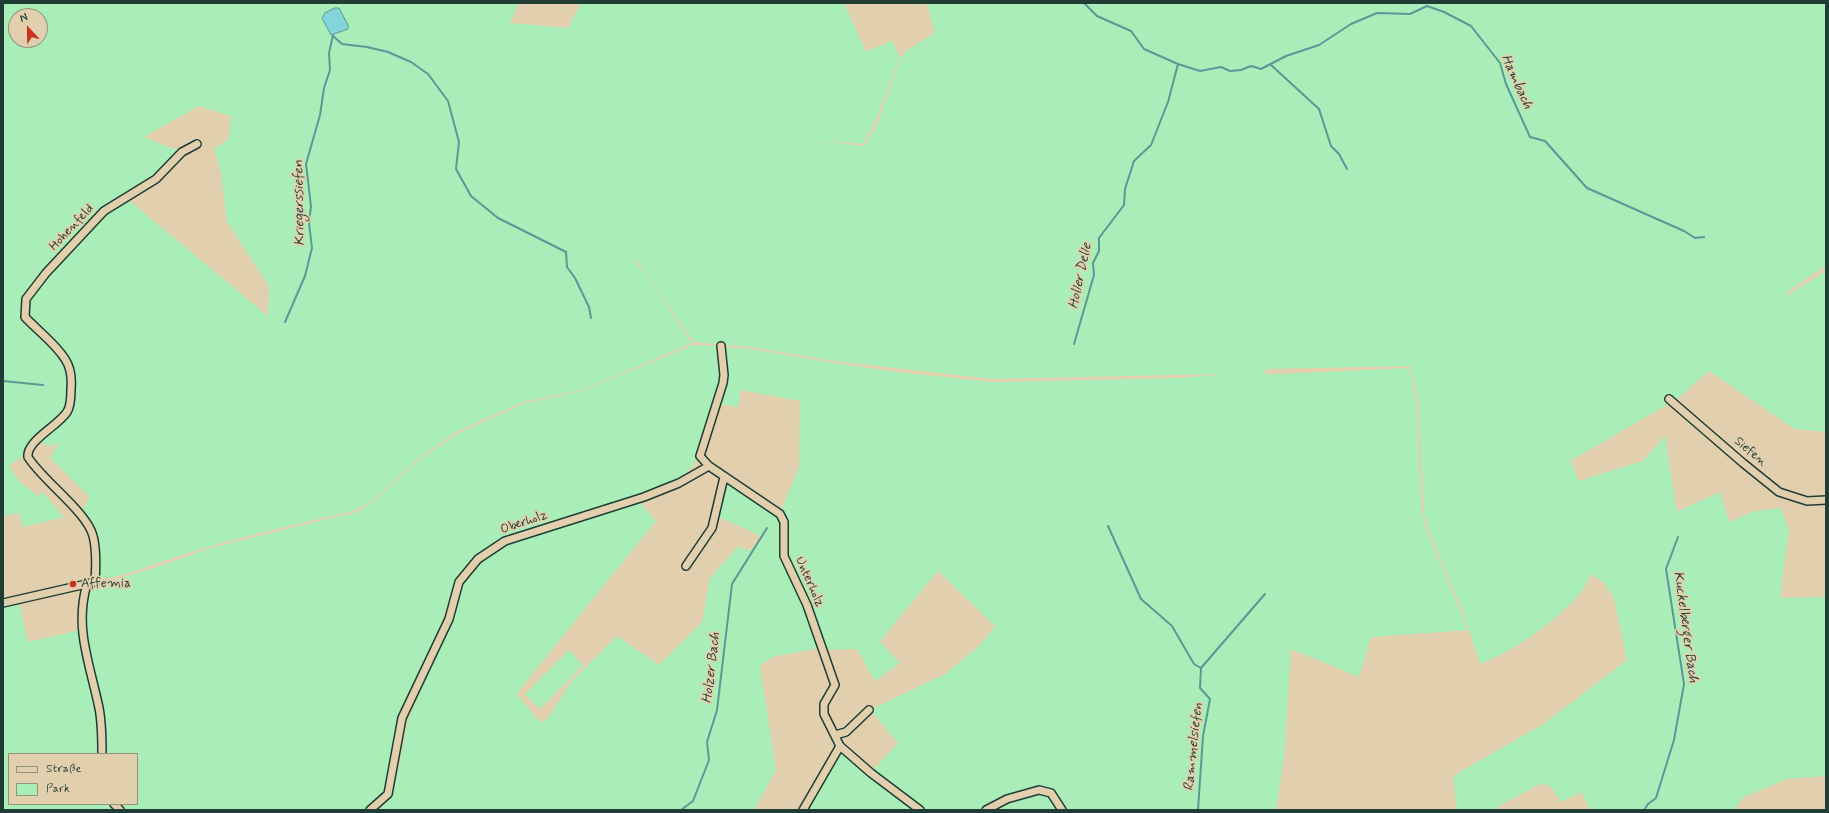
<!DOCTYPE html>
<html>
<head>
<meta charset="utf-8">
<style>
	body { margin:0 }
	#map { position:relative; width:1829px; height:813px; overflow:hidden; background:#e1cfad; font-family:Mynerve,sans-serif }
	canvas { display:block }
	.frame { position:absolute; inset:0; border:4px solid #1f3d34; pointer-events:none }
	.legend { position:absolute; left:8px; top:753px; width:130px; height:52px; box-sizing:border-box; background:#e1cfad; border:1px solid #93957d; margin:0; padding:5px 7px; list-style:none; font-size:12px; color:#1f3d34 }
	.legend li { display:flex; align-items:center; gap:8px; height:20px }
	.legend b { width:20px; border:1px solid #93957d }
	.north { position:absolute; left:8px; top:8px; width:40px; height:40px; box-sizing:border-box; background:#e1cfad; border:1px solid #93957d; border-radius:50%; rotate:338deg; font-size:11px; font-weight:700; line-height:16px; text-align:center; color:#1f3d34 }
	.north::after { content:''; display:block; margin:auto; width:14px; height:18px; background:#c8321e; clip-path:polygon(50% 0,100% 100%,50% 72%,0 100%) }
</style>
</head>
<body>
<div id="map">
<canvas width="1829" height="813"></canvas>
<div class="frame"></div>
<ul class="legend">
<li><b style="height:5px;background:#e1cfad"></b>Straße</li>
<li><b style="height:11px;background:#a9edb8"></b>Park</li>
</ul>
<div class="north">N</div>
</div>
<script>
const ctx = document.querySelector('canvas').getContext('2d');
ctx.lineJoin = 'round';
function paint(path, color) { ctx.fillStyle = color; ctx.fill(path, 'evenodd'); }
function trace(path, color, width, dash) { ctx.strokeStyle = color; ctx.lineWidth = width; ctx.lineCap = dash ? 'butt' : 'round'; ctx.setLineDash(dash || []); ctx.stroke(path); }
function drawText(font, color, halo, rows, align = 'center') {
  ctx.font = font + ' Mynerve,sans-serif'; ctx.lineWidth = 3.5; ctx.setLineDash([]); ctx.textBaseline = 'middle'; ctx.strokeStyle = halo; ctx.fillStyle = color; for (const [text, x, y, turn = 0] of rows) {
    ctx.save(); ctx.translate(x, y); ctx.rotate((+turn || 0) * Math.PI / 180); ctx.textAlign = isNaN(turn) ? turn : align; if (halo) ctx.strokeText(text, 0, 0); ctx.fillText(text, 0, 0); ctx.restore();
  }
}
const green = new Path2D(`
	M3,3H519L510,23L568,28L581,3H844L866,52L892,41L900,57L874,124L863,144L813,140L864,146L877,125L901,57L909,49L935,33L928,6L925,3H1826V265L1786,293L1787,296L1826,271V432L1795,429L1709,371L1677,399L1570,461L1579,481L1643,461L1665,436L1676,507L1678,511L1720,492L1729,522L1755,511L1781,508L1789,530L1780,598L1826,597V776L1787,779L1744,797L1734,810H1591L1581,792L1561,802L1551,787L1542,783L1497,807V810H1457L1453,776L1545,723L1627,660L1614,598L1604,583L1592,574C1587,581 1583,591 1577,597C1552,624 1514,651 1480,664L1463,611L1428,529L1424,512L1418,396L1410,366L1266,369L1265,374H1280L1409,368L1416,397L1419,468L1422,511L1426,530L1449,583L1468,630L1371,637L1359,677L1291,649L1284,758L1276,810H1063L1052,792L1040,789L1007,798L984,810H921L871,772L898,743L870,710L947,673L981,644L995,626L938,571L880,641L900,663L875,681L857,649L823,650L809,605L785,556V521L780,513L799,467L800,401L741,390L738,407L717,404L726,375L724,347L751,349L833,363L898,372L992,382L1176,378L1218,375L1219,374L993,379L834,361L751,347L694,342L635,258L634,260L650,280L692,343L585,389L523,402L458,431L420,457L373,500L356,510C291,526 224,540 161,562C149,566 110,581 100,578L97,572C97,545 98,534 80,512L90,497L50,458L58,444L55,443L51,447L40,442L30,454C35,440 49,433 59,423C69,413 73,405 73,391C73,385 73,378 72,372C69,353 40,331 26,317L27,299L46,275L104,212L126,198L268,316L269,286L227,222L221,173L214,149L228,140L231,116L199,106L144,137L181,152L155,179L103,210L25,297V319L65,361L70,371L69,399L63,414L32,442L26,454L9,466L19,481L38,496L43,492L64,517L23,527L19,513L3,516ZM16,16H40V40H16Z
	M693,345L720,346L723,375L700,456L679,482L504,541L475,555L456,579L430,656L405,721L389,794L374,810H121L115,804H137V754H103L83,616L89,590L92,587L154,568L210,548L357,512L374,501L421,458L459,433L523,404L585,390Z
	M725,478L779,515L783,522V557L806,605L821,648L772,657L760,666L776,770L754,810H379L393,795L408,721L434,657L460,581L477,558L505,542L639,501L656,521L516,694L541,723L549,717L570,683L617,636L659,665L702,622L710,578L737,547L751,550L761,536L716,516Z
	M19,603L28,642L80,630L98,710L101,754H9V804H113L117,810H3V606Z
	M569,650L583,665L540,709L525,694Z
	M841,747L918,810H805Z
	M1039,791L1050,794L1061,810H988Z`);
const water = new Path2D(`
	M335,8H339L348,25V29L331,35L322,18L325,13Z`);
const stream = new Path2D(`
	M1084,3L1097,16L1131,31L1144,49L1178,64L1200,71L1221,67L1230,71L1241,70L1251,66L1261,69L1286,56L1319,45L1351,24L1377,13L1410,14L1427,6L1444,12L1471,26L1500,63L1506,84L1530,137L1545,141L1587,188L1684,231L1695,238L1704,237
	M333,36L342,44L367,47L388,52L411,62L428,74L448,101L459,142L456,169L471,196L498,218L566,252L567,267L575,278L589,307L591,318
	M1271,65L1319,109L1331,146L1339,154L1347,169
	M285,322L305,276L312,248L309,223L311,206L306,164L320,115L324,88L330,70L329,53L333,35
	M1074,344L1094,275L1093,263L1099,251V238L1124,205L1125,189L1134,161L1151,145L1168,102L1178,64
	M3,381L43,385
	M1108,526L1141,599L1172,626L1194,664L1201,668
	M681,810L693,801L709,760L707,742L717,710L732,584L767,528
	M1198,810L1203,736L1210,699L1200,688L1201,668L1265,594
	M1644,810L1648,804L1656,798L1674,740L1684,684L1666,569L1678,537`);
const minor = new Path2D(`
	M721,346L724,375L723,383L700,456L709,466L780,514L784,522V556L807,605L835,685L824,704V714L840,746L803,810
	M1669,399L1743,463L1779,492L1807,501L1826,500
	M686,566L712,528L724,477
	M87,584C74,628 90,664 99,708C102,723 102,739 102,754
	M3,603L95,582C96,567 97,550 93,536C87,512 42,480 28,457C26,441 58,426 67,412C71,406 71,396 71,389C72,378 71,368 65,359C55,343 38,331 25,317L26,299L46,273L104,211L156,179L182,152L197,144
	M835,735L846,732L869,710
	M840,746L871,773L920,810
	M114,804L120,810
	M370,810L388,794L402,718L449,619L459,582L478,559L505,541L644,497L679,483L709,466
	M986,810L1007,799L1039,790L1051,793L1062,810`);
const markers = [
	[73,584,4,"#c8321e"]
];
const streetNames = [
	["Hohenfeld",72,228,-47],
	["Siefen",1750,452,40],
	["Oberholz",524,523,-19],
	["Unterholz",809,582,66]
];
const poiNames = [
	["Affemia",81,584]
];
const waterNames = [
	["Hambach",1516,82,66],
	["Kriegerssiefen",300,203,-91],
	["Holler Delle",1081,276,-78],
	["Kuckelberger Bach",1685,627,82],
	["Holzer Bach",712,668,-83],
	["Rammelsiefen",1194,747,-84]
];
paint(green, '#a9edb8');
paint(water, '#84d5da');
trace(water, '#5c9898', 1);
trace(stream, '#5c9898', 2);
trace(minor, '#1f3d34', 10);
trace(minor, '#e1cfad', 7);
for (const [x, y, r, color] of markers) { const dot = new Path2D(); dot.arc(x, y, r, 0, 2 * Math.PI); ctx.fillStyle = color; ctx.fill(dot); trace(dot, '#e1cfad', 1.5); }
drawText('13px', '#1f3d34', '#e1cfad', streetNames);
drawText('13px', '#1f3d34', '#e1cfad', poiNames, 'left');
drawText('italic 14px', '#24453c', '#e1cfad', waterNames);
</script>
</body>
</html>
